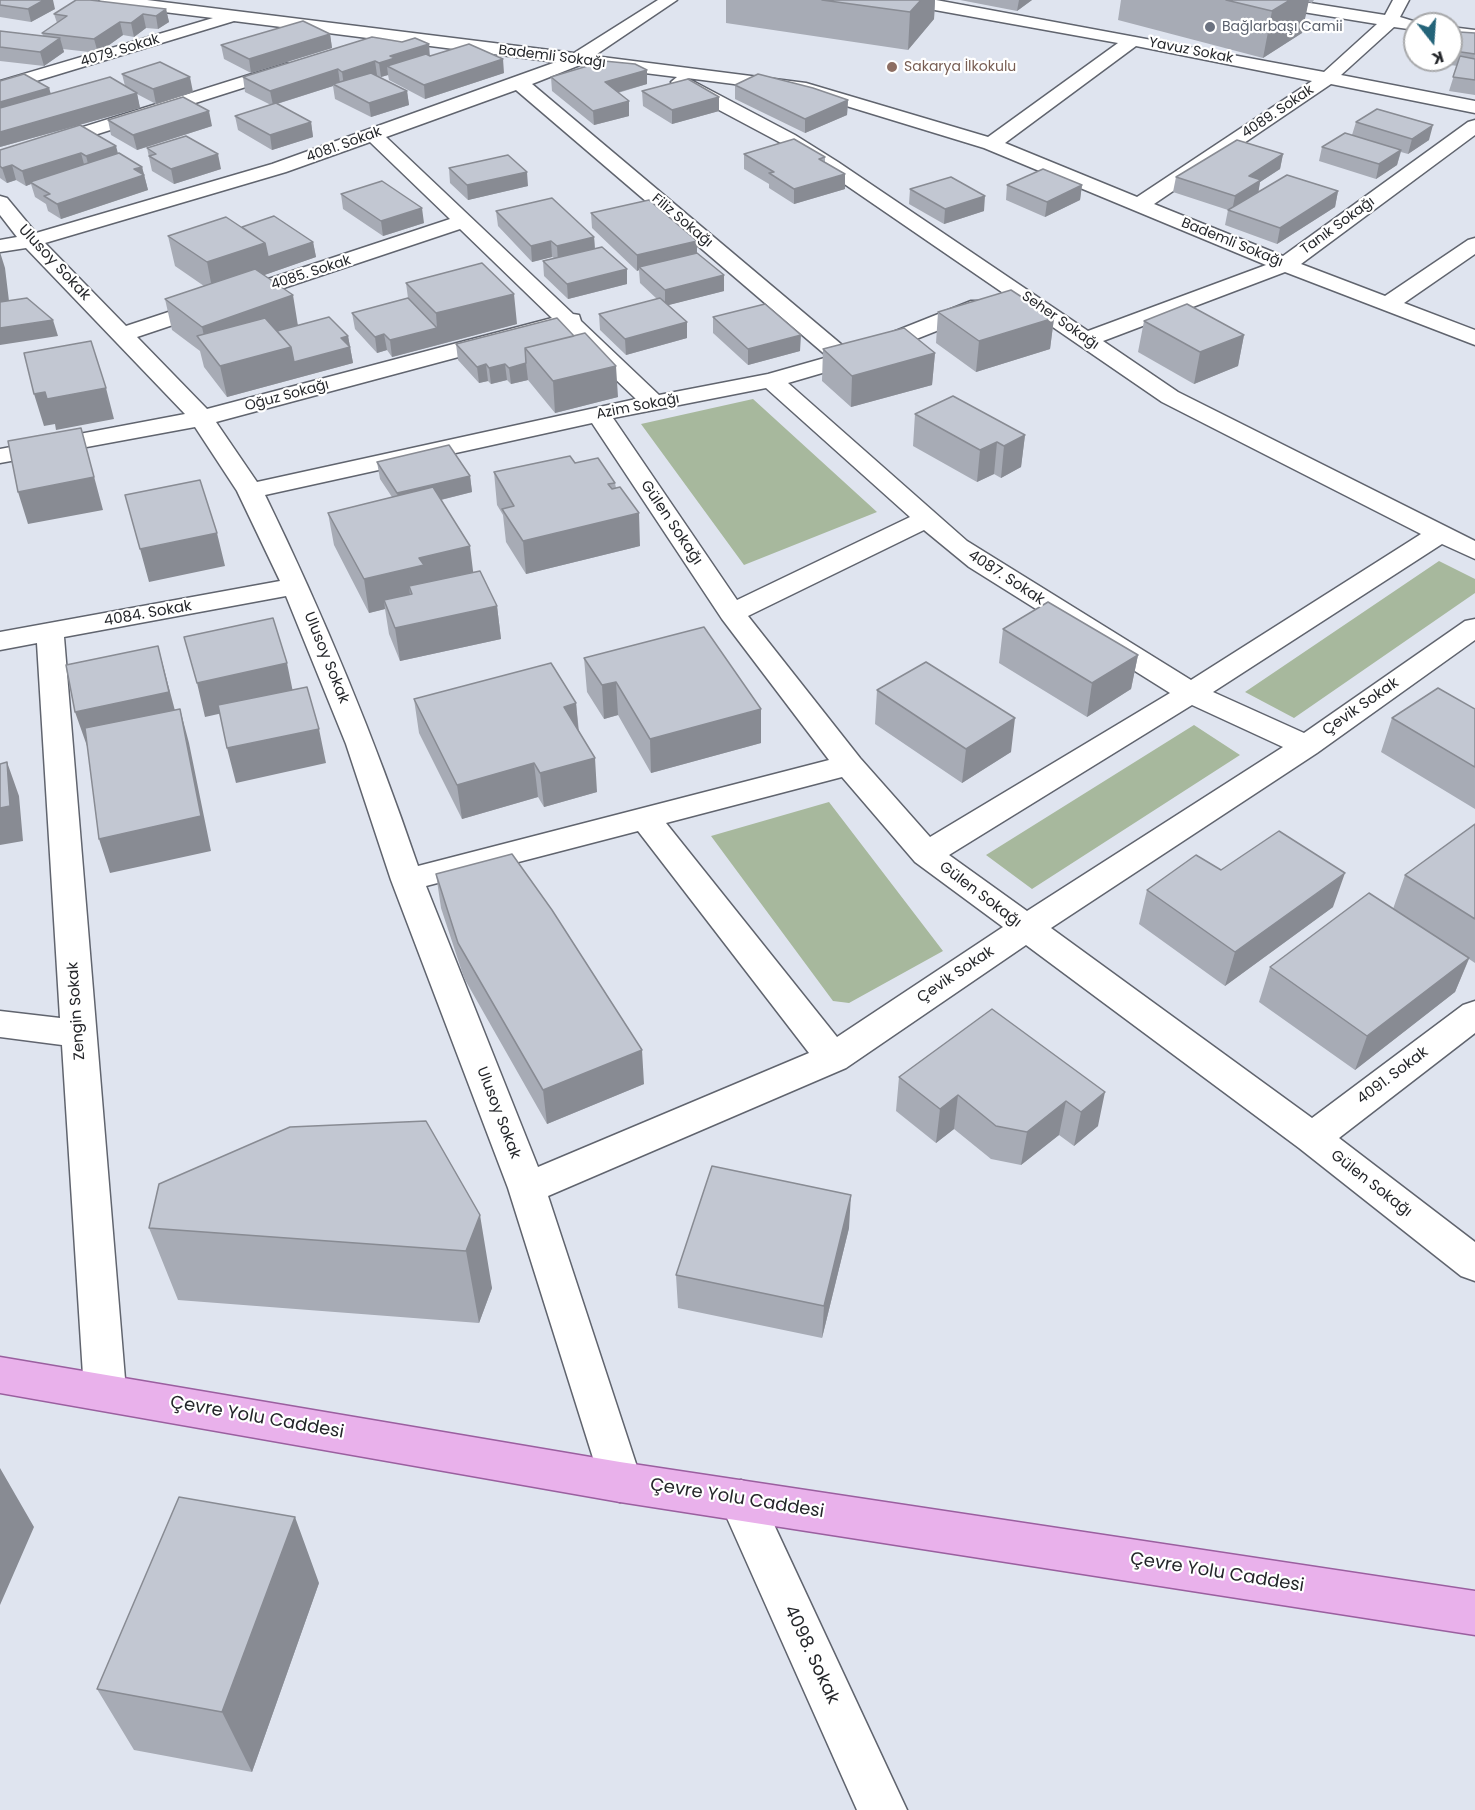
<!DOCTYPE html>
<html>
<head>
<meta charset="utf-8">
<style>
	body { margin:0 }
	#map { position:relative; width:1475px; height:1810px; overflow:hidden; background:#dfe4ef; font-family:Poppins,sans-serif }
	canvas { display:block }
	.north { position:absolute; left:1403px; top:12px; width:60px; height:60px; box-sizing:border-box; background:#fff; border:2px solid #a7a8aa; border-radius:50%; rotate:163deg; font-size:16px; font-weight:700; line-height:24px; text-align:center; color:#24262a }
	.north::after { content:''; display:block; margin:auto; width:21px; height:27px; background:#246479; clip-path:polygon(50% 0,100% 100%,50% 72%,0 100%) }
</style>
</head>
<body>
<div id="map">
<canvas width="1475" height="1810"></canvas>
<div class="north">K</div>
</div>
<script>
const ctx = document.querySelector('canvas').getContext('2d');
ctx.lineJoin = 'round';
function paint(path, color) { ctx.fillStyle = color; ctx.fill(path, 'evenodd'); }
function trace(path, color, width, dash) { ctx.strokeStyle = color; ctx.lineWidth = width; ctx.lineCap = dash ? 'butt' : 'round'; ctx.setLineDash(dash || []); ctx.stroke(path); }
function drawText(font, color, halo, rows, align = 'center') {
  ctx.font = font + ' Poppins,sans-serif'; ctx.lineWidth = 4.5; ctx.setLineDash([]); ctx.textBaseline = 'middle'; ctx.strokeStyle = halo; ctx.fillStyle = color; for (const [text, x, y, turn = 0] of rows) {
    ctx.save(); ctx.translate(x, y); ctx.rotate((+turn || 0) * Math.PI / 180); ctx.textAlign = isNaN(turn) ? turn : align; if (halo) ctx.strokeText(text, 0, 0); ctx.fillText(text, 0, 0); ctx.restore();
  }
}
const green = new Path2D(`
	M753,399L877,512L744,565L641,424Z
	M1439,561L1475,579V593L1294,718L1245,692Z
	M1194,725L1240,755L1032,889L986,855Z
	M829,802L943,951L849,1003L833,1001L711,836Z`);
const minor = new Path2D(`
	M99,0H147L574,53L658,0H677L594,56L806,83L988,137L1118,43L907,5L899,0H936L1324,72L1377,24L1260,5L1252,0H1291L1385,15L1393,0H1409L1400,17L1423,24H1415V30L1394,27L1341,75L1475,101V113L1331,84L1154,204L1283,256L1468,122L1475,120V135L1301,264L1385,296L1468,240L1475,238V254L1404,303L1475,330V345L1285,272L1103,341L1178,392L1475,541V559L1442,544L1213,692L1304,733L1465,621L1475,619V640L1317,753L1051,928L1312,1118L1463,1005L1475,1001V1033L1339,1138L1475,1242V1281L1461,1276L1299,1148L1026,945L846,1068L548,1196L642,1482L635,1496L620,1502L605,1496L508,1188L391,880L346,744L286,596L64,637L126,1391L120,1404L105,1410L90,1404L84,1391L62,1045L0,1037V1011L60,1018L37,643L0,650V632L280,581L237,491L195,427L0,463V449L185,414L26,248L0,252V240L17,237L0,215V196L7,198L36,233L272,164L556,62L234,21L0,92V81L213,18L107,5ZM1136,46L1312,81L1137,197L1005,143ZM580,65L677,77L671,82L674,86L781,143L824,170L1162,402L1421,534L1191,680L967,541L788,383L853,364L987,311L990,306L987,301H971L848,350L532,84ZM687,78L804,93L984,148L1266,265L1088,331L838,162L795,135ZM516,90L828,357L768,374L659,395L581,321L579,315L573,314L386,137ZM370,142L450,219L126,326L45,243L286,172ZM460,229L552,318L207,409L137,337ZM563,329L636,399L257,482L216,422ZM766,388L910,517L737,600L613,418ZM592,423L722,619L829,760L418,866C374,737 325,618 265,495ZM924,530L969,567L1170,693L930,837L860,758L748,616ZM1192,705L1283,747L1027,911L949,855ZM842,777L915,862L1003,927L837,1037L666,823ZM638,831L809,1053L538,1167L426,886Z
	M1451,27L1475,30V40L1451,37Z
	M287,63L293,64L296,68L293,72L0,165V153Z
	M741,1480L756,1486L907,1810H857L719,1500L726,1486Z`);
const major = new Path2D(`
	M0,1357L620,1462L1475,1591V1635L620,1502L0,1393Z`);
const wall = new Path2D(`
	M0,0L55,9L31,22L0,17Z
	M726,0H935L934,19L908,50L726,23Z
	M960,0H1032L1017,11Z
	M1121,0H1314L1312,3L1308,2L1302,33L1263,58L1118,20Z
	M166,9L169,22L158,29L146,28L134,37L123,35L98,53L63,49L64,52L44,66L0,61V31L43,36L42,33L57,23L54,14Z
	M1459,32L1475,33V95L1449,91L1457,66L1451,65Z
	M330,34L332,48L251,73L224,59L221,45Z
	M372,37L430,56L504,73L425,99L389,80L388,75L381,77L376,75L407,91L409,105L371,117L335,99L333,86L277,104L311,122L313,137L272,150L238,130L235,116L271,105L245,92L243,77Z
	M122,74L193,92L156,104L137,94L140,108L0,147V81L49,88L51,94L125,86Z
	M551,77L647,84L618,93L629,116L594,125L552,91Z
	M735,85L848,100L847,115L805,133L735,99Z
	M642,91L719,111L672,124L643,106Z
	M108,120L212,126L137,150L111,135Z
	M1356,122L1429,140L1408,154L1401,152L1397,165L1376,179L1319,161L1322,147L1352,135Z
	M147,148L221,169L174,184L152,171Z
	M0,150L118,154L142,167L148,190L61,219L48,211L46,204L35,197L31,184L26,186L16,180L7,183L0,178Z
	M744,154L825,157V162L845,174V189L794,204L769,188V184L744,169Z
	M1283,154L1280,169L1260,182L1258,192L1338,191L1335,207L1277,244L1225,225L1228,210L1173,192L1176,177Z
	M449,168L528,186L468,200L450,183Z
	M1007,185H1082L1080,200L1045,217L1006,200Z
	M910,189L984,211L944,224L909,204Z
	M341,194L424,223L383,236L343,209Z
	M496,211L594,237L595,248L627,284L568,299L544,276L543,261L554,258L552,257L532,262L498,226Z
	M591,213L697,253L724,275V291L668,305L687,322V338L626,355L600,330L599,314L657,299L640,283L639,270L637,271L592,228Z
	M242,227L313,242L316,257L264,275L298,325L348,336L353,363L227,397L204,367L200,351L172,330L165,299L204,286L175,266L168,236Z
	M406,283L517,324L392,357L387,350L377,353L355,329L352,313L408,298Z
	M938,312L1054,318L1050,349L976,372L936,343Z
	M713,317L800,351L748,365L713,333Z
	M557,318L618,397L555,413L528,380L511,384L507,380L491,384L488,381L479,383L458,360L456,344Z
	M1144,321L1244,335L1238,366L1194,384L1138,352Z
	M823,349L935,353L932,385L851,407L822,381Z
	M915,414L1025,435L1021,467L1001,478L994,474L977,482L913,446Z
	M377,462L470,476L472,492L441,500L473,572L497,606L501,639L400,661L389,634L385,609L369,613L334,545L328,513L392,497L380,479Z
	M575,463L615,483L616,488L640,546L526,574L506,542L503,515L497,505L494,472Z
	M1003,629L1138,655L1131,689L1087,717L999,663Z
	M584,658L761,709V743L651,773L618,715L604,719L587,692Z
	M877,690L1011,752L962,783L875,724Z
	M414,699L576,703L579,731L597,792L544,807L538,797L462,819L419,733Z
	M1475,709V809L1381,752L1392,718Z
	M1475,824V963L1469,959L1455,992L1355,1070L1259,1002L1270,967L1393,909L1405,875Z
	M1221,870L1333,907L1225,986L1139,924L1147,890Z
	M436,874L644,1084L547,1124L464,978L441,908Z
	M992,1009L1098,1126L1074,1146L1059,1135L1021,1165L991,1159L954,1129L936,1143L896,1111L899,1077Z
	M426,1121L492,1288L479,1323L178,1300L149,1228Z
	M849,1228L822,1338L678,1308L676,1275Z
	M319,1583L252,1772L134,1750L97,1689Z`);
const shadedWall = new Path2D(`
	M44,0H53L55,9L31,22L28,9Z
	M921,0H935L934,19L908,50L910,12Z
	M1019,0H1032L1017,11Z
	M1290,0H1309L1302,33L1263,58L1272,11Z
	M166,9L169,22L158,29L156,16Z
	M143,14L146,28L134,37L131,23Z
	M120,22L123,35L98,53L94,39Z
	M330,34L332,48L251,73L249,59Z
	M60,38L64,52L44,66L40,52Z
	M429,44L430,58L387,66L388,75L381,77L379,63L390,56Z
	M503,59L504,73L425,99L424,85Z
	M375,61L377,75L344,86L342,72Z
	M338,69L340,83L333,84V86L273,105L270,91Z
	M647,70V84L605,96V82Z
	M190,77L193,92L156,104L153,89Z
	M49,88L53,102L0,118V102Z
	M407,91L409,105L371,117L369,103Z
	M137,93L140,108L0,147V132Z
	M719,97V111L672,124V110Z
	M848,100L847,115L805,133V119Z
	M629,101V116L594,125L593,111Z
	M209,111L212,126L137,150L133,135Z
	M311,122L313,137L272,150L270,135Z
	M1433,125L1429,140L1408,154L1412,139Z
	M116,146L120,161L90,171L86,156Z
	M1401,150L1397,165L1376,179L1379,164Z
	M81,153L85,168L30,182L31,184L26,186L22,171Z
	M218,154L221,169L174,184L171,169Z
	M1283,154L1280,169L1260,182L1258,195L1232,211L1235,196L1249,176Z
	M12,165L16,180L7,183L2,168Z
	M142,167L148,190L61,219L57,204L134,169Z
	M527,172L528,186L468,200L467,185Z
	M845,174V189L794,204V189Z
	M1082,185L1080,200L1045,217L1047,202Z
	M1338,191L1335,207L1277,244L1280,228Z
	M985,196L984,211L944,224L945,209Z
	M422,208L424,223L383,236L381,221Z
	M594,237L595,252L558,262L557,246Z
	M551,241L552,257L532,262L531,246Z
	M697,241V257L639,267V270L637,271V255Z
	M313,242L316,257L213,293L207,262L265,243Z
	M0,252L5,268L9,301L0,302Z
	M627,269V284L568,299L567,284Z
	M724,275V291L665,306V290Z
	M514,294L517,324L392,357L390,340L437,328L436,313Z
	M293,295L298,326L207,349L202,327Z
	M1054,318L1050,349L976,372L979,341Z
	M53,320L58,336L0,345V328Z
	M687,322V338L626,355L625,339Z
	M384,334L387,350L377,353L375,337Z
	M801,335L800,351L748,365V349Z
	M1244,335L1238,366L1194,384L1200,352Z
	M348,336L353,363L227,397L220,366L291,347Z
	M935,353L932,385L851,407L852,376Z
	M526,363L528,380L511,384L509,368Z
	M486,364L488,381L479,383L477,367Z
	M505,364L507,380L491,384L489,368Z
	M616,366L618,397L555,413L553,381Z
	M106,388L114,419L56,430L55,424L44,426L34,394L45,392Z
	M81,428L103,510L28,524L18,492Z
	M1025,435L1021,467L1001,478L1004,446Z
	M997,442L994,474L977,482L980,450Z
	M470,476L472,492L400,510L397,493Z
	M639,513L640,546L526,574L523,541Z
	M217,533L225,566L149,582L140,549Z
	M470,546L474,579L412,594L409,586L411,602L384,600L385,609L369,613L364,579L419,558Z
	M497,606L501,639L400,661L395,628Z
	M158,646L179,726L87,746L75,712Z
	M1138,655L1131,689L1087,717L1092,683Z
	M287,663L294,697L205,717L197,683Z
	M616,682L618,715L604,719L602,685Z
	M576,703L579,737L564,707Z
	M180,709L189,743L211,851L110,873L99,839Z
	M761,709V743L651,773L650,739Z
	M1015,718L1011,752L962,783L966,749Z
	M319,729L326,763L236,783L227,748Z
	M595,758L597,792L544,807L540,773Z
	M7,762L19,796L23,841L0,845V808Z
	M534,763L538,797L462,819L457,785Z
	M1345,873L1333,907L1225,986L1235,952Z
	M1469,958L1455,992L1355,1070L1367,1036Z
	M642,1050L644,1084L547,1124L543,1090Z
	M1105,1092L1098,1126L1074,1146L1081,1112Z
	M958,1095L954,1129L936,1143L940,1109Z
	M1066,1101L1059,1135L1021,1165L1027,1132Z
	M851,1195L849,1228L822,1338L824,1306Z
	M480,1215L492,1288L479,1323L466,1251Z
	M0,1468L34,1527L0,1605Z
	M295,1517L319,1583L252,1772L222,1712Z`);
const building = new Path2D(`
	M0,0H44L28,9L0,5Z
	M76,0H90L166,9L156,16L143,14L131,23L120,22L94,39L42,33L67,16L54,14Z
	M822,0H921L910,12Z
	M1226,0H1290L1272,11Z
	M303,21L330,34L249,59L221,45Z
	M0,31L60,38L40,52L0,47Z
	M1459,32L1475,33V54L1454,51Z
	M372,37L402,42L415,38L429,44L390,56L395,58L379,63L375,61L342,72L338,69L270,91L243,77Z
	M469,44L503,59L424,85L387,66L426,54L430,56Z
	M1460,56L1475,59V80L1453,77Z
	M604,61L635,64L647,70L605,82L629,101L593,111L551,77Z
	M160,62L190,77L153,89L122,74Z
	M371,73L407,91L369,103L333,84Z
	M24,74L49,88L0,102V81Z
	M758,74L813,88L848,100L805,119L735,85Z
	M110,77L137,93L0,132V108Z
	M688,79L719,97L672,110L642,91Z
	M183,97L209,111L133,135L108,120Z
	M276,103L311,122L270,135L235,116Z
	M1377,109L1433,125L1412,139L1356,122Z
	M80,125L116,146L86,156L81,153L22,171L12,165L2,168L0,166V150Z
	M1345,133L1401,150L1379,164L1322,147Z
	M186,136L218,154L171,169L149,156L156,154L147,148Z
	M794,139L825,157L819,159L845,174L794,189L769,173L774,172L744,154Z
	M1237,140L1283,154L1249,176L1261,180L1235,196L1176,177Z
	M119,153L142,167L134,169L144,175L57,204L44,196L50,194L30,182Z
	M508,155L527,172L467,185L449,168Z
	M1043,169L1082,185L1047,202L1007,185Z
	M1287,175L1338,191L1280,228L1228,210Z
	M951,177L985,196L945,209L910,189Z
	M382,181L422,208L381,221L341,194Z
	M552,198L594,237L557,246L551,241L531,246L496,211Z
	M649,200L697,241L637,255L591,213Z
	M274,216L313,242L268,257L265,243L242,227Z
	M226,217L265,243L207,262L168,236Z
	M602,247L627,269L567,284L543,261Z
	M697,253L724,275L665,290L639,267Z
	M482,263L514,294L436,313L406,283Z
	M255,269L293,295L202,327L165,299Z
	M1011,290L1054,318L979,341L938,312Z
	M27,298L53,320L0,328V302Z
	M408,298L437,328L390,340L384,334L375,337L352,313Z
	M660,298L687,322L625,339L599,314Z
	M765,304L801,335L748,349L713,317Z
	M1187,304L1244,335L1200,352L1144,321Z
	M329,317L348,336L341,338L350,347L294,362L291,347L277,331Z
	M265,318L291,347L220,366L197,336Z
	M557,318L574,336L525,348L526,363L509,368L505,364L489,368L486,364L477,367L456,344Z
	M904,328L935,353L852,376L823,349Z
	M585,333L616,366L553,381L525,348Z
	M91,341L106,388L47,399L45,392L34,394L24,353Z
	M953,396L1025,435L1004,446L997,442L980,450L915,414Z
	M81,428L94,477L18,492L8,441Z
	M449,445L470,476L397,493L377,462Z
	M570,456L575,463L598,458L615,483L608,484L612,489L620,487L639,513L523,541L502,509L514,506L494,472Z
	M200,480L217,533L140,549L125,495Z
	M433,487L470,546L419,558L424,565L364,579L328,513Z
	M480,571L497,606L395,628L384,600L412,594L409,586Z
	M1048,602L1138,655L1092,683L1003,629Z
	M273,618L287,663L197,683L184,637Z
	M704,627L761,709L650,739L616,682L602,685L584,658Z
	M158,646L169,692L75,712L66,665Z
	M926,662L1015,718L966,749L877,690Z
	M551,663L576,703L564,707L595,758L540,773L534,763L457,785L414,699Z
	M307,687L319,729L227,748L218,705Z
	M1438,688L1475,709V767L1392,718Z
	M180,709L201,816L99,839L85,728Z
	M7,762L10,806L0,808V764Z
	M1475,824V919L1405,875Z
	M1279,831L1345,873L1235,952L1147,890L1196,855L1221,870Z
	M512,854L552,910L642,1050L543,1090L458,943L436,874Z
	M1369,893L1469,958L1367,1036L1270,967Z
	M992,1009L1105,1092L1081,1112L1066,1101L1027,1132L996,1126L958,1095L940,1109L899,1077Z
	M426,1121L480,1215L466,1251L149,1228L159,1184L290,1127Z
	M712,1166L851,1195L824,1306L676,1275Z
	M179,1497L295,1517L222,1712L97,1689Z`);
const markers = [
	[1210,27,6,"#6b7280"],
	[892,67,6,"#8d6e63"]
];
const farWorshipnames = [
	["Bağlarbaşı Camii",1222,27]
];
const farStreetnames = [
	["4079. Sokak",120,51,-17],
	["Yavuz Sokak",1191,51,11],
	["Bademli Sokağı",552,57,7],
	["4089. Sokak",1278,112,-34],
	["4081. Sokak",344,145,-20],
	["Filiz Sokağı",682,221,40],
	["Tanık Sokağı",1338,226,-36],
	["Bademli Sokağı",1232,243,22],
	["4085. Sokak",311,273,-18],
	["Seher Sokağı",1060,321,35],
	["Oğuz Sokağı",287,396,-15],
	["Azim Sokağı",638,407,-11]
];
const farEducationnames = [
	["Sakarya İlkokulu",904,67]
];
const streetNames = [
	["Ulusoy Sokak",54,263,47],
	["Gülen Sokağı",671,523,56],
	["4087. Sokak",1006,578,33],
	["4084. Sokak",148,614,-10],
	["Ulusoy Sokak",326,658,68],
	["Çevik Sokak",1361,707,-35],
	["Gülen Sokağı",980,895,37],
	["Çevik Sokak",956,975,-34],
	["Zengin Sokak",77,1011,-94],
	["4091. Sokak",1393,1076,-37],
	["Ulusoy Sokak",498,1113,69],
	["Gülen Sokağı",1371,1184,38]
];
const nearStreetnames = [
	["Çevre Yolu Caddesi",257,1418,10],
	["Çevre Yolu Caddesi",737,1499,9],
	["Çevre Yolu Caddesi",1217,1573,9],
	["4098. Sokak",811,1655,65]
];
paint(green, '#a7b89d');
trace(minor, '#60646e', 3);
trace(major, '#9a5f9f', 3);
paint(minor, '#fff');
paint(major, '#e9b1eb');
paint(wall, '#a7abb5');
paint(shadedWall, '#888b93');
paint(building, '#c2c7d2');
trace(building, '#888b93', 1.5);
for (const [x, y, r, color] of markers) { const dot = new Path2D(); dot.arc(x, y, r, 0, 2 * Math.PI); ctx.fillStyle = color; ctx.fill(dot); trace(dot, '#fff', 2); }
drawText('14px', '#5b616d', '#fff', farWorshipnames, 'left');
drawText('14px', '#24262a', '#fff', farStreetnames);
drawText('14px', '#785e54', '#fff', farEducationnames, 'left');
drawText('15px', '#24262a', '#fff', streetNames);
drawText('18px', '#24262a', '#fff', nearStreetnames);
</script>
</body>
</html>
